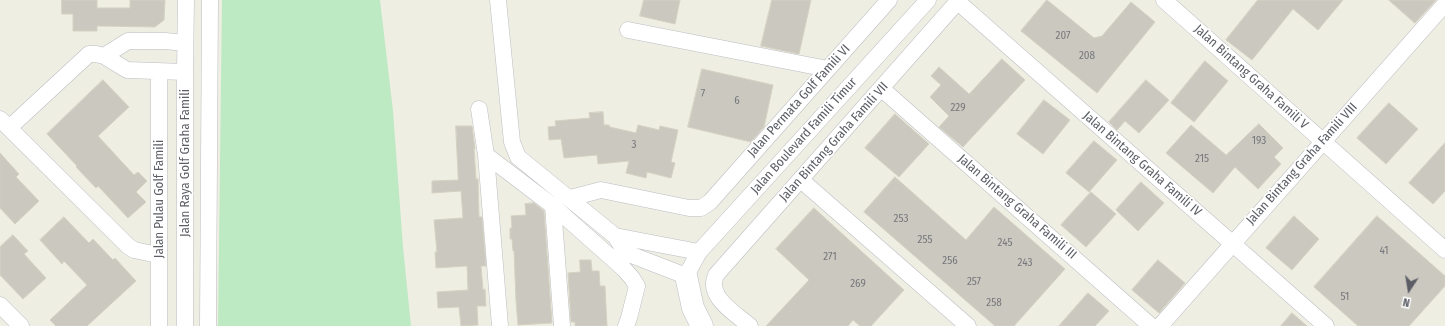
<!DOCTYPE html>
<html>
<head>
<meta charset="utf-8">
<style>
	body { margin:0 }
	#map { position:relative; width:1445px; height:326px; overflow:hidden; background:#efeee3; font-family:"Fira Sans Condensed",sans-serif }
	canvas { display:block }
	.north { position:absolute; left:1389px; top:270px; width:40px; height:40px; -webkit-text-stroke:3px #fff; paint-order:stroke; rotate:192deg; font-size:11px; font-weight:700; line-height:16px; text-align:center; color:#5b5e65 }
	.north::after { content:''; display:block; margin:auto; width:14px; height:18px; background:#5b5e65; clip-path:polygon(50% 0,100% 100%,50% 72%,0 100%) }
</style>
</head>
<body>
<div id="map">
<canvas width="1445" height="326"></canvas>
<div class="north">N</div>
</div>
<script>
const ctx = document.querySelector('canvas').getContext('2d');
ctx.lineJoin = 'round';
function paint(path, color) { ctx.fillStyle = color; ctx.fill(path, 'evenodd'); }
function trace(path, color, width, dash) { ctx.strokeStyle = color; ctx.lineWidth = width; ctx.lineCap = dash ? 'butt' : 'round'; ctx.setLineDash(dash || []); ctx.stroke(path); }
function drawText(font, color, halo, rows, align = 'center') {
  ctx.font = font + ' "Fira Sans Condensed",sans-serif'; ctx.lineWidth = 3.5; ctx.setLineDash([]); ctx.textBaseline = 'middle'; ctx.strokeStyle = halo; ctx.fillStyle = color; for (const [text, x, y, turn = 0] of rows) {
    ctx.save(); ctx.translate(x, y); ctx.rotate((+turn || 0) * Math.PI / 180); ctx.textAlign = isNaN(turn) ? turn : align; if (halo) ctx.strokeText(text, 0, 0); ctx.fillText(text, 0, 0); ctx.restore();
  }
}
const green = new Path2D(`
	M222,0H380L393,111L403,247L411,326H218Z`);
const building = new Path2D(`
	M62,0H97V8H130V0H165L164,20L155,27L97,26V31H73V14H62Z
	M644,0H680L675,24L640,16Z
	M772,0H811L799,54L761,46Z
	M1047,0L1094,38L1102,36L1131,2L1155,22L1097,93L1021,31Z
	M1258,0H1343L1318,30L1293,9L1252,60L1226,40Z
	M1389,0H1436L1415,23Z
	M1002,59L1025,80L963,147L939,127L949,116L930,97L941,85L931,76L939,67L969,94Z
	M1205,61L1228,81L1194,122L1171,103Z
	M702,69L773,85L764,127L751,142L688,127Z
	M103,80L129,107L98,136L134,175L138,172L147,181L136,192L146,202L128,218L98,186L96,188L76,167L77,166L47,134Z
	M1146,80L1169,100L1139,133L1125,121L1117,130L1109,122Z
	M1044,100L1070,120L1043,154L1017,134Z
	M1389,103L1418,129L1386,164L1357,138Z
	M603,112L604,125H609L610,127L636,133L638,125L659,130L660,126L678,130L671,162L675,163L671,178L647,172L646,178L626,173L629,161L598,164L597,155L564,158L561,139L549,140L548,127L556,126L555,121L590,118L589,113Z
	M895,114L929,144L899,177L865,148Z
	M1259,124L1283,148L1274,157L1281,164L1258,189L1235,167L1213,193L1166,153L1191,125L1226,155Z
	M456,126H472L475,149H474L476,179H478L479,217H482L486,266H481L483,290L485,289L486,306H477L478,325L461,326L459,307L438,308L437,292L468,290L467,266L436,268L435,252H437L434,220L463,218L461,191L432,193V181L458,180Z
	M1094,141L1117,160L1089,192L1066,173Z
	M1445,143V191L1433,204L1409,183Z
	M0,153L19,174L16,177L39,201L15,224L0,208Z
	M895,177L966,240L994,207L1065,269L1014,326H995L864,212Z
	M1141,182L1164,203L1138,231L1116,210Z
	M1091,192L1116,214L1086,247L1061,225Z
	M534,203L544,211L552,323L518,325L516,301L514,251H513L512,239H510V228H512L511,216L526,215L525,204Z
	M814,208L904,290L871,326H860L853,320L848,326H766L809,280L776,249Z
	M1294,216L1319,239L1292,270L1266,248Z
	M1377,216L1445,276V286L1409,326H1358L1314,287Z
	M64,217L89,243L93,239L113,260L115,258L136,281L87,326H56L50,320L87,285L64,261L62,264L40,240Z
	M13,235L28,251L24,254L46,278L23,299L0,275V247Z
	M580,260H591L592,271H599L600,286H605L607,326H575V322H571L568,273L580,272Z
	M1158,260L1185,283L1159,313L1132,290Z
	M1088,293L1109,311L1095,326H1059Z
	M1292,313L1307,326H1281Z`);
const street = new Path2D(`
	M498,0L512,142L518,157L615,236L624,250L629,254L686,276L699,252L928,0
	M1164,0L1445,250
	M958,2L1326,326
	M628,30L828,69
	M104,56L128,41H165L185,43
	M882,89L1151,326
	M479,109L486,155L500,326
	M0,119L128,246L134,250L158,255
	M9,128L89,54H96L104,56L127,70L185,72
	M486,155L553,206L562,326
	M801,180L968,326
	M570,198L601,190L689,208H701L710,202L889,0
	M553,206L624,269L632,278L637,286L629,318L626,326
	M615,236L699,252
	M0,305L21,326
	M159,326V72
	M185,326V72L186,0
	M208,326L210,0
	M750,326C735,313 706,297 716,275L959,0
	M1160,326L1445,4`);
const secondary = new Path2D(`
	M686,276L693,308L702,326`);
const numberNames = [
	["207",1063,36],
	["208",1087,56],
	["7",703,94],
	["6",737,101],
	["229",958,108],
	["193",1259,141],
	["3",634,145],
	["215",1202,159],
	["253",901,219],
	["255",925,240],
	["245",1005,243],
	["41",1384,251],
	["271",830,257],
	["256",950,261],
	["243",1025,263],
	["257",974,282],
	["269",858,284],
	["51",1345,297],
	["258",994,303]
];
const streetNames = [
	["Jalan Bintang Graha Famili V",1251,77,42],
	["Jalan Permata Golf Famili VI",799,101,-48],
	["Jalan Boulevard Famili Timur",804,136,-48],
	["Jalan Bintang Graha Famili VII",834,142,-48],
	["Jalan Raya Golf Graha Famili",185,163,-90],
	["Jalan Bintang Graha Famili IV",1142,164,41],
	["Jalan Bintang Graha Famili VIII",1302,164,-48],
	["Jalan Pulau Golf Famili",159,199,-90],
	["Jalan Bintang Graha Famili III",1017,207,41]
];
paint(green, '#bde9c3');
paint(building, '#cbc8c0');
trace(building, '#d5d1c1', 1);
trace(street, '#bbbdc3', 17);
trace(secondary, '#bcbec6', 23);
trace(street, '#fff', 16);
trace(secondary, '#fff', 22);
drawText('11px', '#77787c', null, numberNames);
drawText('13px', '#5b5e65', '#fff', streetNames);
</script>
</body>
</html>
